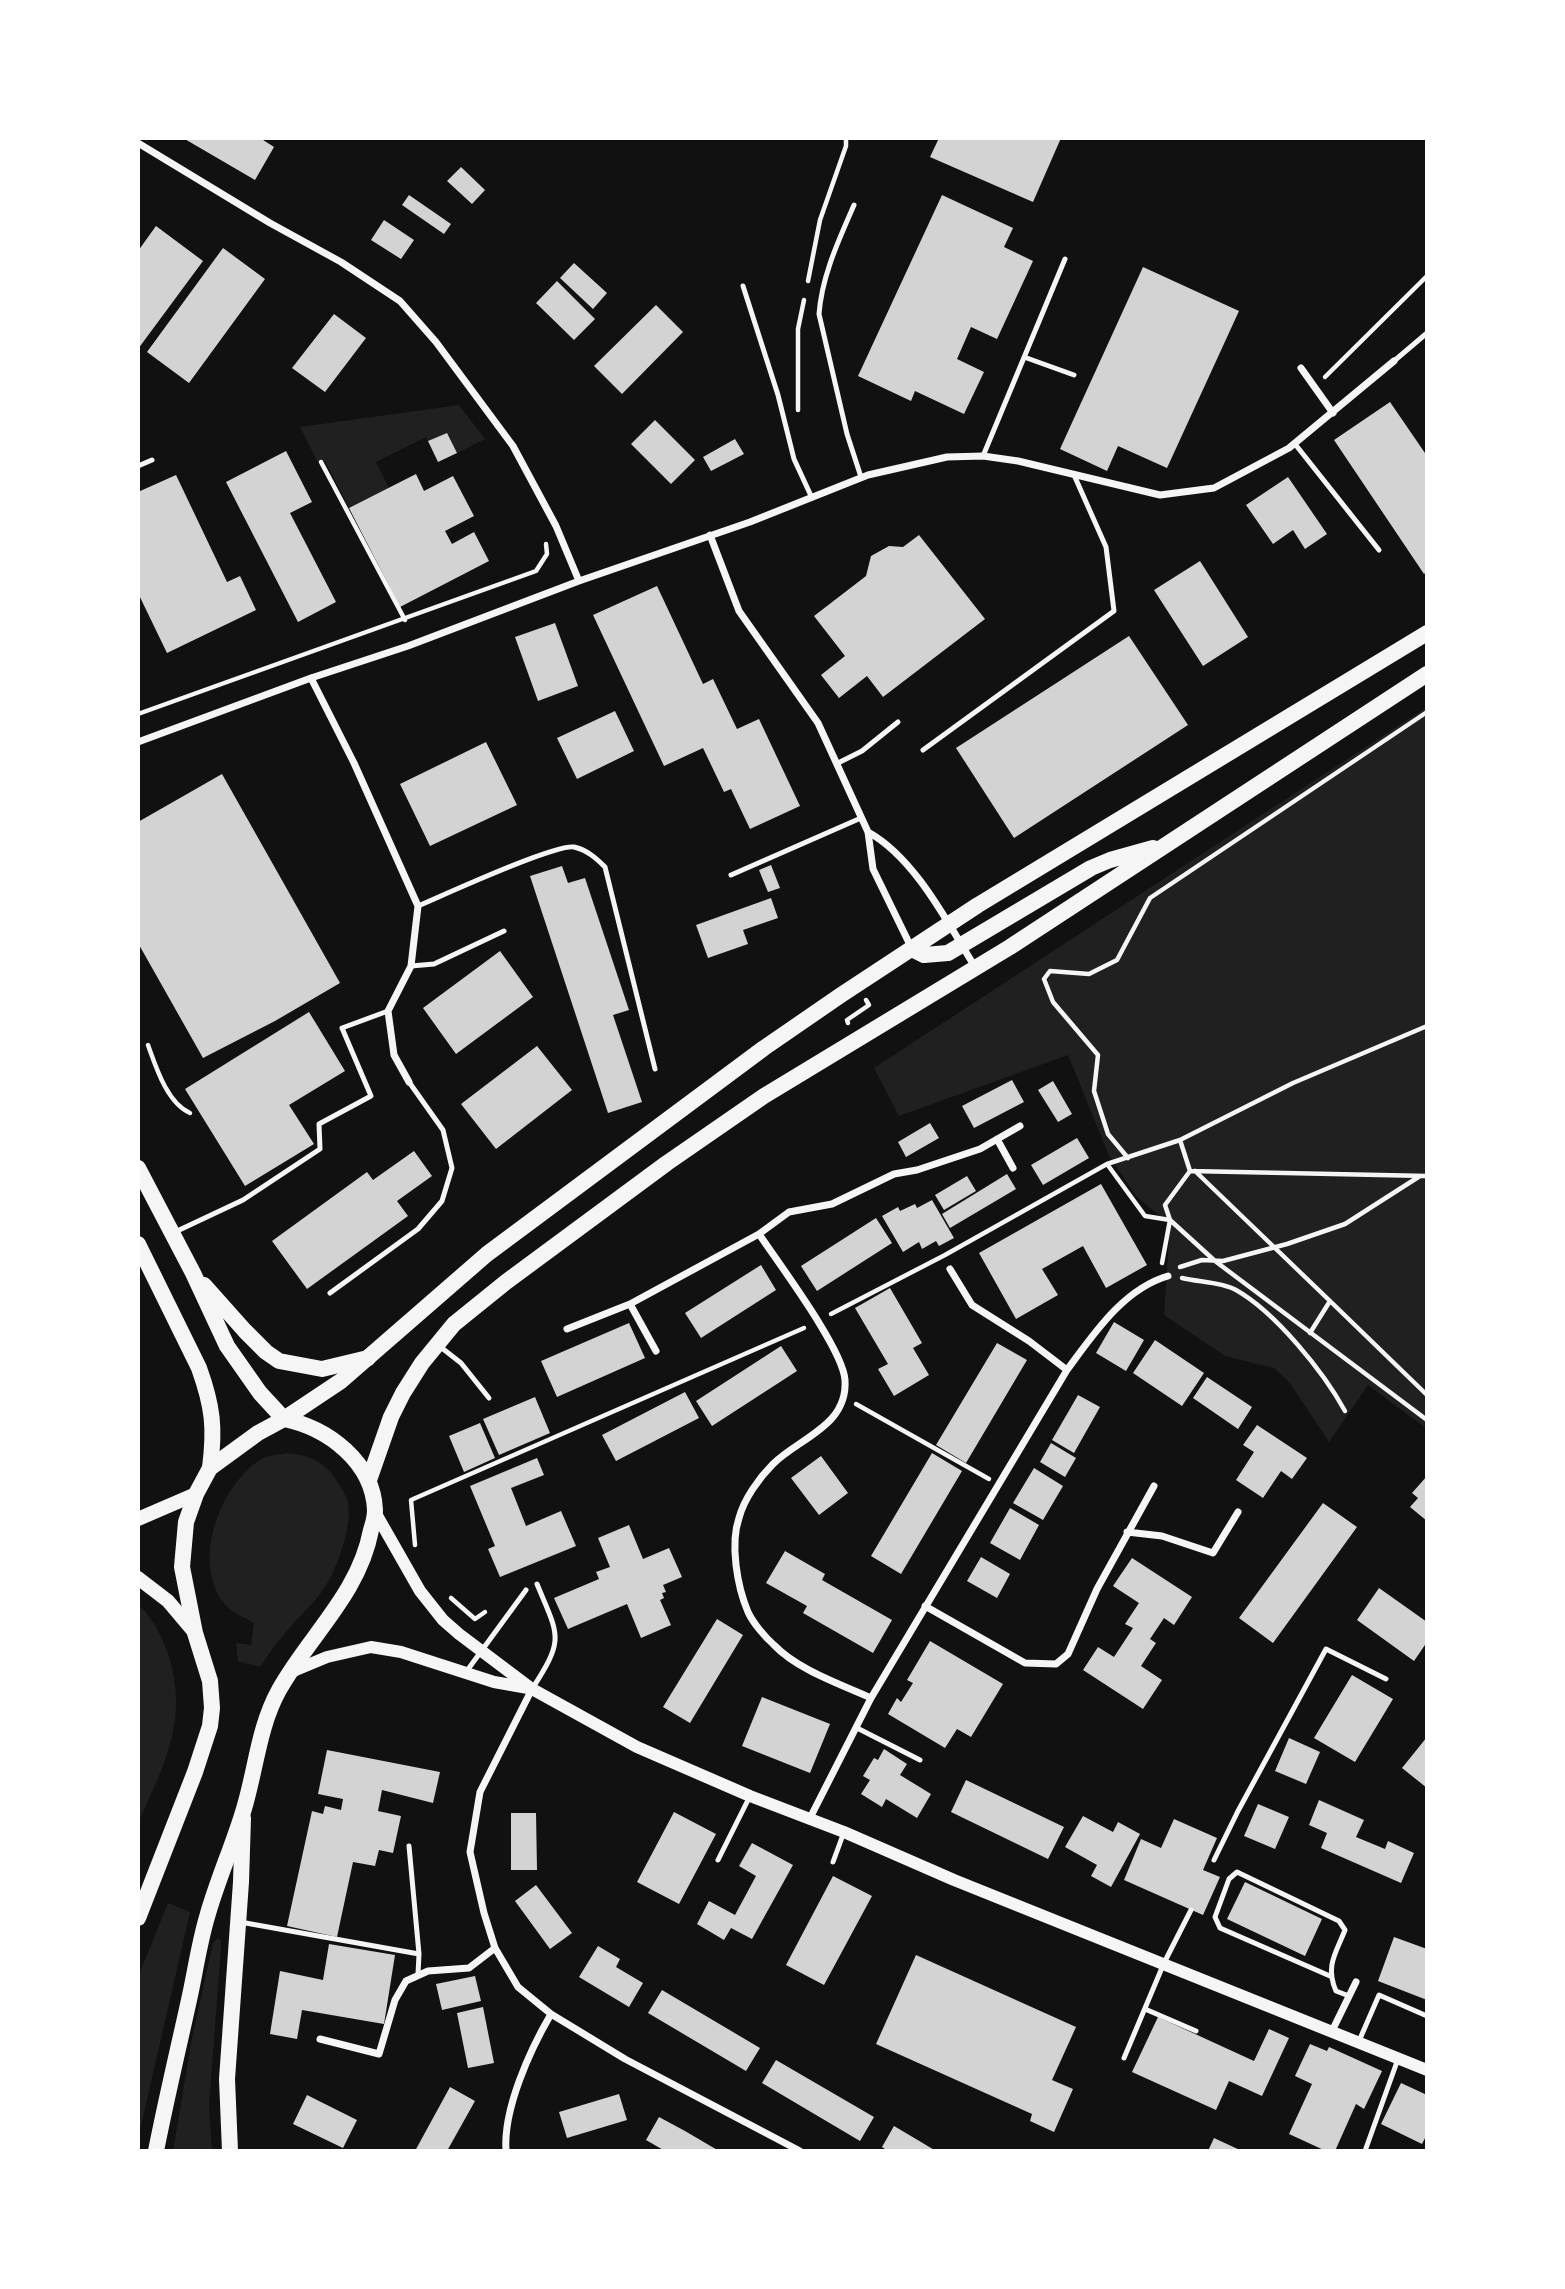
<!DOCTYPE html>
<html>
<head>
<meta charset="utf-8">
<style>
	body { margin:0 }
	#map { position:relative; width:1565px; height:2289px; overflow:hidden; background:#111; font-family:"Public Sans",sans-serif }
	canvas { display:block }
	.frame { position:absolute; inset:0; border:140px solid #fff; pointer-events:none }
</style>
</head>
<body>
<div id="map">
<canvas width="1565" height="2289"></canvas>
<div class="frame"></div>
</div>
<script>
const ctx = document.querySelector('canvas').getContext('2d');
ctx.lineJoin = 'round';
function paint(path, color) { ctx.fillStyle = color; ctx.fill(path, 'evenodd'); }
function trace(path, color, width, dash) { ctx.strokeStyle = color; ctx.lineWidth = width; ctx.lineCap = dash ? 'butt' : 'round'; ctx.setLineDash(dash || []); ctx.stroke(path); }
const green = new Path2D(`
	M459,405L485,439L457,453L447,433L428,441L426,437L376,462L389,488L349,508L325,461L318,463L300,427Z
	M1427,707V1429L1368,1385L1329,1442L1289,1382L1274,1368L1225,1356L1164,1315L1170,1225L1136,1196L1109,1156L1068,1055L899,1116L874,1068Z
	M287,1453C310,1455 328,1463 339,1485C342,1489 345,1494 347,1499C354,1522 338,1567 325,1587C314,1604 298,1617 286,1632C276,1643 268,1655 260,1667L238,1661L236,1643L251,1645L254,1623C243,1617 230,1612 223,1602C192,1559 220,1486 261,1459C267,1455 279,1455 287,1453Z
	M138,1604C155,1621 165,1641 171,1664C187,1724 162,1770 138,1823Z
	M168,1903L190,1912L138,2139V1977Z
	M218,1938L221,1941V1947L209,2106L212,2151H173L192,2038L213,1943Z`);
const building = new Path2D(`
	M183,138H260L274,147L255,180Z
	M939,138H1061L1033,202L930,157Z
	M461,167L485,190L472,204L447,181Z
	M409,195L451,224L444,234L402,205Z
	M942,195L1013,228L1004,247L1033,261L997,339L971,327L957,359L984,372L964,414L915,391L911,401L858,376Z
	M384,220L414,240L401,259L371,240Z
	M156,226L203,261L138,349V251Z
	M223,248L265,279L189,383L147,352Z
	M574,263L607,293L593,309L560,278Z
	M1143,267L1239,311L1167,468L1118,446L1107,471L1060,449Z
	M557,281L595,319L574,340L536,303Z
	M656,305L683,332L622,394L594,366Z
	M334,314L366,338L325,392L292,368Z
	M1390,402L1427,456V572L1424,574L1334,440Z
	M655,420L695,460L671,484L631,444Z
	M447,433L457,453L438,462L428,441Z
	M735,439L744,454L711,471L703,457Z
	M286,451L312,502L290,513L336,602L298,622L226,482Z
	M416,474L424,491L453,476L474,516L445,531L452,544L474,532L489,561L400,607L349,508Z
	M176,475L227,582L240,576L256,610L167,653L138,593V492Z
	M1288,477L1327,534L1305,549L1293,530L1273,544L1246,505Z
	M919,535L985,619L883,697L867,676L839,698L821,675L845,656L814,616L866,576L871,556L889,546L903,547Z
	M1200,561L1248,637L1203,666L1154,590Z
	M657,586L703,684L713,679L737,729L759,719L800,806L750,829L731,789L724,792L703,748L664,766L593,615Z
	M555,623L578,686L538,701L515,637Z
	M1129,636L1188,725L1014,838L956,748Z
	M615,711L634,751L577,779L557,738Z
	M486,742L517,805L430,846L400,784Z
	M222,774L340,983L275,1021L203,1058L138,943V822Z
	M771,865L780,888L768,892L759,870Z
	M562,866L568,883L585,878L629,1010L613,1015L642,1102L608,1113L530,876Z
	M771,898L778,918L743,930L748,944L708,958L696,925Z
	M500,951L533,997L456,1054L423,1008Z
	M309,1012L345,1071L289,1105L314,1144L245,1186L185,1089Z
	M537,1046L572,1090L496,1149L461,1104Z
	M1012,1080L1024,1102L974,1128L962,1106Z
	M1053,1081L1072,1114L1058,1122L1038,1090Z
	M930,1123L939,1138L906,1157L898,1142Z
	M1077,1138L1089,1158L1043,1185L1031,1165Z
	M414,1151L432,1176L397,1201L408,1216L307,1289L272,1241L367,1172L373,1180Z
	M1007,1174L1016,1189L950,1228L942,1214Z
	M967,1176L976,1191L944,1210L935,1195Z
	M1101,1184L1147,1265L1106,1288L1083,1246L1042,1269L1058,1295L1016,1319L979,1253Z
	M932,1200L954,1238L939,1246L936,1241L922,1249L919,1242L903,1252L882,1216L898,1207L900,1211L915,1204L917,1208Z
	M876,1218L892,1243L817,1291L801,1266Z
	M761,1265L776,1290L701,1338L685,1313Z
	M890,1288L922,1343L913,1348L929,1375L894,1396L878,1369L888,1364L855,1308Z
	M1114,1322L1144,1340L1126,1371L1096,1353Z
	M629,1323L645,1358L557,1397L541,1361Z
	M1155,1340L1204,1373L1182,1406L1133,1373Z
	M997,1343L1027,1360L966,1463L936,1445Z
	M781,1346L797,1371L712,1426L696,1401Z
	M1207,1377L1252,1407L1238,1429L1193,1398Z
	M685,1392L699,1418L616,1461L602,1435Z
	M1078,1395L1100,1407L1074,1453L1052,1440Z
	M535,1397L550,1433L499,1455L483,1419Z
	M480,1423L495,1458L464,1472L449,1436Z
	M1257,1425L1307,1458L1292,1479L1281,1471L1263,1498L1236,1480L1254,1452L1243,1445Z
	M1051,1443L1076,1458L1065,1477L1040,1462Z
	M932,1453L962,1471L901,1574L871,1556Z
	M821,1456L848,1493L819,1515L791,1478Z
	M537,1458L544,1475L511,1488L526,1526L561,1511L576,1546L500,1577L488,1549L495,1546L470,1486Z
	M1034,1468L1063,1486L1043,1520L1013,1503Z
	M1427,1476V1521L1410,1507L1418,1498L1412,1493Z
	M1323,1503L1357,1527L1273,1643L1239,1618Z
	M1010,1508L1039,1525L1020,1560L990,1543Z
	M629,1525L643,1559L669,1548L682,1577L663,1585L666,1592L662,1593L664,1598L660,1600L671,1625L641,1638L627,1604L568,1629L554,1598L599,1579L596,1572L610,1567L598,1538Z
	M785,1551L825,1574L822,1580L892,1620L873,1653L803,1613L807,1606L766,1583Z
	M981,1557L1010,1574L997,1598L967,1581Z
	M1132,1558L1192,1597L1174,1625L1164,1618L1150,1639L1156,1643L1141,1666L1162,1680L1143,1709L1083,1670L1098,1647L1114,1657L1133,1628L1125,1624L1139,1603L1113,1586Z
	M1379,1588L1427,1622V1642L1414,1661L1357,1620Z
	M717,1619L743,1635L690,1723L663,1707Z
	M930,1641L1003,1684L971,1737L957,1729L945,1748L888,1714L897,1698L901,1702L913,1683L907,1680Z
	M1352,1675L1393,1699L1355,1762L1314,1738Z
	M762,1697L830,1724L810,1773L742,1746Z
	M1427,1737V1788L1402,1768Z
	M1289,1738L1320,1752L1306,1784L1275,1771Z
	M884,1749L907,1764L900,1775L931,1794L917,1818L886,1799L882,1807L861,1794L870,1780L863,1776L874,1758L878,1760Z
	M327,1750L440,1772L433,1803L382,1790L378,1811L401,1816L393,1853L379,1850L375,1866L353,1862L337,1937L287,1926L312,1811L323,1814L325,1806L341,1810L343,1799L318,1794Z
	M966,1780L1064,1827L1048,1859L951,1812Z
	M1319,1800L1364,1820L1356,1837L1385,1849L1388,1841L1414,1853L1401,1883L1321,1848L1327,1833L1309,1825Z
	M1258,1804L1289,1817L1275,1849L1244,1836Z
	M674,1812L716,1834L679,1904L637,1882Z
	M511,1813H536L537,1870H511Z
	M1083,1816L1113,1832L1118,1822L1140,1834L1111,1887L1091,1876L1097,1865L1065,1847Z
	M1174,1819L1217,1838L1203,1870L1220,1877L1203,1915L1124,1880L1141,1839L1161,1848Z
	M752,1843L793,1865L752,1939L731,1928L724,1940L697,1924L709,1901L735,1915L756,1876L739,1866Z
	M833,1876L872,1896L824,1985L786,1965Z
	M1245,1882L1322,1919L1305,1956L1227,1919Z
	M536,1885L572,1933L550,1949L515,1901Z
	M1394,1937L1427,1949V2000L1378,1981Z
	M329,1944L395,1955L384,2024L302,2010L297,2039L270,2034L280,1971L323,1980Z
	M598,1946L620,1959L616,1967L643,1983L629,2007L579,1977Z
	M916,1955L1076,2027L1052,2080L1073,2089L1054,2132L1030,2121L1032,2114L876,2044Z
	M475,1976L481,2001L442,2010L436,1984Z
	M662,1990L760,2048L746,2071L648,2013Z
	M483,2007L494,2063L468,2068L457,2013Z
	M1158,2017L1254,2061L1269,2029L1289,2038L1262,2096L1229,2081L1216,2110L1132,2072Z
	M1310,2044L1327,2051L1329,2047L1382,2071L1364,2109L1356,2104L1335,2151H1326L1289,2134L1312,2084L1295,2076Z
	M776,2060L874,2117L860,2141L762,2083Z
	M1401,2083L1427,2095V2134L1422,2144L1381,2124Z
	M450,2087L475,2101L447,2151H415Z
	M619,2094L627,2120L567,2138L559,2112Z
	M307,2095L357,2120L343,2148L293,2124Z
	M659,2117L685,2131L719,2151H665L646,2140Z
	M894,2126L921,2142L936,2151H888L882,2147Z
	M1214,2138L1242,2151H1208Z`);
const path = new Path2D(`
	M808,281L820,220L846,146V138
	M1325,377L1427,276
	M798,410V329L804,300
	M321,462L405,620
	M138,714L536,571L547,554L546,544
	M848,1023L847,1020L869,1005L866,1000
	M148,1045C156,1067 167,1103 190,1113
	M1180,1140L1293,1083L1427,1026
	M1128,1158L1108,1134L1094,1091L1098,1055L1053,1002L1044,979L1050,971L1089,974L1117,960L1150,898L1427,712
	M1107,1164L1145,1216L1170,1220L1162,1263
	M1190,1171L1165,1205L1170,1220L1215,1261L1427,1420
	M1195,1171L1330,1301L1310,1333
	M1180,1267L1202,1260L1223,1261L1287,1244L1345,1224L1420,1176
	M1182,1278C1198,1282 1222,1282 1236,1290C1275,1312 1323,1371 1345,1411
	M1330,1301L1427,1395
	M831,1314L945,1255L1107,1164L1180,1140L1190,1171L1427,1176
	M856,1404L989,1479
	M415,1545L411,1500L804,1328
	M451,1598L475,1619L485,1612`);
const service = new Path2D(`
	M854,205C839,240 822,275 819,314L847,434L861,477
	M743,286L778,395L794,459L812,498
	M1024,357L1074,375
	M1394,361L1427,333
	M1295,444L1379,550
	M983,456L1065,259
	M138,466L152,460
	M923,750L1114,611L1106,547L1074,475
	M838,763L862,751L898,722
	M731,875L861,818
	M418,906C444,895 554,844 574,847C587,850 596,858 605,867L655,1069
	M411,966L434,964L504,931
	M175,1232L243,1200L320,1149L319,1124L371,1096L342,1028L388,1011
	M330,1293L418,1229L442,1201L452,1168L443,1130L409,1082
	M438,1345L461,1363L489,1398
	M466,1672L526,1590
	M532,1689C565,1638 559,1637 537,1584
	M857,1728L920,1760
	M409,1846L419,1954L418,1974
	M718,1860L750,1796
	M1214,1860L1238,1811L1326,1649L1386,1679
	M833,1862L844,1832
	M240,1922L419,1954
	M1330,1976L1220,1928L1215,1917L1229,1879L1237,1872L1339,1921L1345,1930C1336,1953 1325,1966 1336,1991L1349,1996
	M1145,2009L1196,2031
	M1359,2041L1379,1995L1427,2016
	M1124,2058L1164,1963L1191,1910
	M1365,2151L1398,2059`);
const minor = new Path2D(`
	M138,143L270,223L341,262L400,301L436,342L513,446L556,526L579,581
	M1301,368L1333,413
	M710,535L739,611L818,723L868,832L873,869L912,949
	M311,678L354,763L418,906L411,966L388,1011L394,1055L409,1082
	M138,742L311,678L408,646L579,581L750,522L868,475L947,457L983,456L1018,461L1160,495L1214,488L1289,448L1394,361
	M868,832C915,858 947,922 975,967
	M997,1139L1013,1168
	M759,1234C779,1264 843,1349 845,1380C848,1426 799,1438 773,1464C759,1478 744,1499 739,1518C730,1544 737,1586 748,1612C753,1623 765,1637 774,1645C798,1670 840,1684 871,1698
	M950,1269L972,1305L1029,1341L1067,1370
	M630,1304L759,1234L789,1212L832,1204L894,1174L917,1170L980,1149L1020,1126
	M567,1329L630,1304L656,1351
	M1127,1532L1162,1536L1213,1553L1238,1512
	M925,1606L1025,1663L1056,1664L1068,1654L1097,1589L1154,1486
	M532,1689L480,1792L470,1852L484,1913L495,1948L518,1987L551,2014L625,2059L800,2151
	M810,1818L871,1698L1067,1370C1093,1335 1123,1289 1168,1276
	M1332,2031L1356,1982
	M320,2039L379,2054L395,2000L406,1981L428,1971L469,1968L495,1948
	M506,2151C503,2109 530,2050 551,2014`);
const tertiary = new Path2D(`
	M375,1512L420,1591L443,1620L459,1634L532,1689L637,1747L750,1796L844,1832L954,1880L1427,2070
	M291,1672L327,1657L371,1647L401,1652L494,1682L528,1688`);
const secondary = new Path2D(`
	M138,1519L196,1494
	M138,1578L168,1601L195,1633`);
const primary = new Path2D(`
	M138,1168L193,1273L227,1346L260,1393L284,1419
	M138,1244L199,1368C213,1407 215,1428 210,1468
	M204,1285L245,1331L266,1352L279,1361L322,1369L368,1358
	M230,2151L227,2079L241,1882L243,1818`);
const trunk = new Path2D(`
	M912,949L924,955L948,953L1091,868L1110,860L1153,848
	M369,1480L391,1417L403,1393L422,1363L454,1324L506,1282L667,1163L764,1096L1010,947L1427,674
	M138,1918L195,1772L210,1726L212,1708L210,1681L195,1633L182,1567L186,1522L196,1494L210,1468L258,1433L284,1419L341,1381L487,1254L764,1048L841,995L978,905L1427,633
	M156,2151C166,2100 178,2050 189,2000C195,1973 199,1944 207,1917C217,1881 232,1848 243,1812C256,1771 258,1728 279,1690C309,1636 359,1594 371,1530C373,1524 375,1517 375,1510C373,1462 328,1428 284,1419`);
paint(green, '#202020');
paint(building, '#d3d3d3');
trace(path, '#f5f5f5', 4.5);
trace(service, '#f5f5f5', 5);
trace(minor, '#f5f5f5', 7);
trace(tertiary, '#f5f5f5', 12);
trace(secondary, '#f5f5f5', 14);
trace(primary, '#f5f5f5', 16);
trace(trunk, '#f5f5f5', 16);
</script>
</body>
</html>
